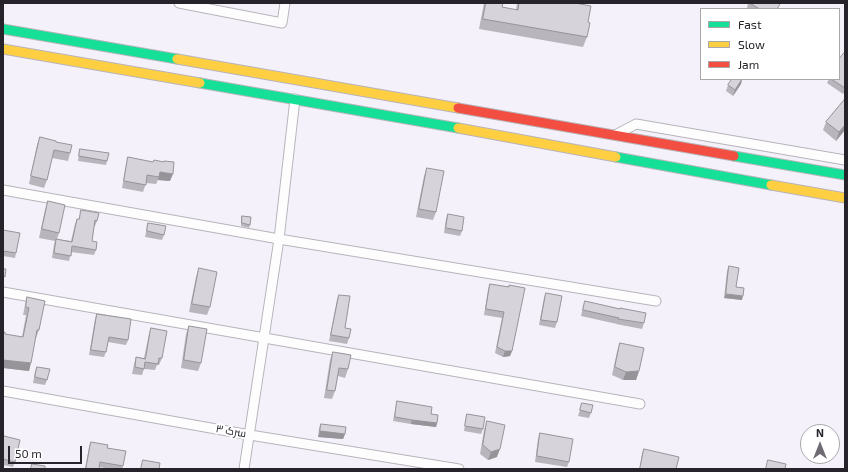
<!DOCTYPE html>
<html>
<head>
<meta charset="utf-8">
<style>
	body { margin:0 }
	#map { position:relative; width:848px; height:472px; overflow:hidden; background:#f5f1fa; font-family:"Exo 2",sans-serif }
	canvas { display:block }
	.frame { position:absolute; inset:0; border:4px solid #27232b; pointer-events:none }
	.legend { position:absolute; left:700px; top:8px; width:140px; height:72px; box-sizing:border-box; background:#fff; border:1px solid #a9a7aa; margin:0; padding:5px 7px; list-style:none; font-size:12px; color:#27232b }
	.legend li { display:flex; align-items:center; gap:8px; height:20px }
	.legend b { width:20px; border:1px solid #a9a7aa }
	.north { position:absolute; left:800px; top:424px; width:40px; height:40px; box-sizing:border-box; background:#fff; border:1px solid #a9a7aa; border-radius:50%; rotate:0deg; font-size:11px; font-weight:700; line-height:16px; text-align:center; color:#27232b }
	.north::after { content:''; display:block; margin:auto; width:14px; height:18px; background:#6f6b73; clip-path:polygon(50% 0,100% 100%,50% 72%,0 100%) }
	.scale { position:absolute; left:8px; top:446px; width:74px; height:18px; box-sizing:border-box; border:2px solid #27232b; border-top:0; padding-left:5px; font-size:12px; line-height:14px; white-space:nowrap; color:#27232b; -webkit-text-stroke:3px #fff; paint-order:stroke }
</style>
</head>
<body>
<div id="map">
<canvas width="848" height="472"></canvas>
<div class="frame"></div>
<ul class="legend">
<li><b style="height:5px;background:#16e098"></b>Fast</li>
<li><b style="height:5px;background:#ffcf43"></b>Slow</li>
<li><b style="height:5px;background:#f24e42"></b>Jam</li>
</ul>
<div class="north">N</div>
<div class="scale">50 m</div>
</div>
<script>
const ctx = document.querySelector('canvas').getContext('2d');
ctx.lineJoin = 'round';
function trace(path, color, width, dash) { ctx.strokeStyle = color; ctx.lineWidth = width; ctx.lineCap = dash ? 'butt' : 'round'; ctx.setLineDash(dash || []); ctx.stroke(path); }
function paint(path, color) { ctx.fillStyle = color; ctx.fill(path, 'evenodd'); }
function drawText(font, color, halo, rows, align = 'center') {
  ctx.font = font + ' "Exo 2",Cairo,sans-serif'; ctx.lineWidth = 4; ctx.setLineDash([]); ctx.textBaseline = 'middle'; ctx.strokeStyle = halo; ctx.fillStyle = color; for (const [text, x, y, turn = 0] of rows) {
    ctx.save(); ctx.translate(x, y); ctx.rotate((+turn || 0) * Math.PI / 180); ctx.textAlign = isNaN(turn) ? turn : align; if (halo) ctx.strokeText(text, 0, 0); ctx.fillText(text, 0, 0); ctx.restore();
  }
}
const street = new Path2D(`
	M179,3L282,23L285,3
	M615,135L636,124L845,160
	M3,190L279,239L656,301
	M3,292L640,404
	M3,391L250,435L459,469
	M244,469L279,239L295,99`);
const fast = new Path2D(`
	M3,29L177,59
	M200,83L458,128
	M734,156L845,175
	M616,157L771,185`);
const slow = new Path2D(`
	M3,49L200,83
	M177,59L458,108
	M458,128L616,157
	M771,185L845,198`);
const jam = new Path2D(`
	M458,108L734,156`);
const wall = new Path2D(`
	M484,3H503L502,7L516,10L517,3H575L588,22L587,37L583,47L479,29Z
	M748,3H778V9H749L747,8Z
	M845,52V91L843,94L827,83L829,79H839Z
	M742,79L741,84L733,96L726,91L728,85Z
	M845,99V130L836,141L823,130L826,122Z
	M40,137L56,142L70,153L68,161L52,158L47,180L44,188L29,184L37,145Z
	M80,149L107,161L106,165L78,161L79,153Z
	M128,157L153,162L170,181L158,180L156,184L146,183L143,192L122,188L126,165Z
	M427,168L436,212L433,220L416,217L424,176Z
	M48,201L59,233L57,239L71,241L75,224L77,219H79L81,210L97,221L95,226H94L92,241L96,250L94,255L71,252L69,261L52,258L54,244L55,241L39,238L45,210Z
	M448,214L462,231L460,236L444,233L446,219Z
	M242,216L250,225L249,228L241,226V219Z
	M148,223L164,235L162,240L145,237Z
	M3,230L16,253L15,258L3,256Z
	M729,266L736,287L742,300L724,298L727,271Z
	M199,268L210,307L207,315L189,312L196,277Z
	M490,284L509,287L512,351L510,356L503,357L495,353L502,318L484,315L488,290Z
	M546,293L557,322L555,328L539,325L544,298Z
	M339,295L345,328L349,338L347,344L329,341L337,300Z
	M27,297L39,330L36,338H35L29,371L3,368V332L5,334L22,337L26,315H23L25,305Z
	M585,301L644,323L642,329L616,324H617L581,316L583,307Z
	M97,314L128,340L126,345L108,342L106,352L104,357L89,355L95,319Z
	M189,326L201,363L198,371L181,368L186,334Z
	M151,328L162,358L159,365H157L155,370L144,369L142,375L132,374L134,364L136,357L144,358L149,334Z
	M620,343L639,371L636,380H623L612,375L617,352Z
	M333,352L348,369L345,378L338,376L335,391L332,399L324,398L330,360Z
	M37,367L47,380L45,385L33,383L35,372Z
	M397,401L431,414L437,423L436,427L411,424L393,421Z
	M582,403L591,413L589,418L578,416Z
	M467,414L483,429L481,434L464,431L466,419Z
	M487,421L497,457L488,460L480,454L484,430Z
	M321,424L345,434L343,439L318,437L319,429Z
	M540,433L569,462L567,467L535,462L538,439Z
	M4,436L15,462L13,467L3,465V440Z
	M91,442L107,448L123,466L122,469H110L99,467V469H85L89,447Z
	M644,449L676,469H640L642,454Z`);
const shadedWall = new Path2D(`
	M742,79L741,84L733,96L735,90Z
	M845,125V130L836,141L839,132Z
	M160,172L173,174L170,181L158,180Z
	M726,294L743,296L742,300L724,298Z
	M505,351H512L510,356L503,357Z
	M3,360L31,363L29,371L3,368Z
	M639,371L636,380H623L626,372Z
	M412,420L437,423L436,427L411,424Z
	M320,431L345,434L343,439L318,437Z
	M500,449L497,457L488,460L491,452Z`);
const building = new Path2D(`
	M486,3H503L502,7L518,10L519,3H575L591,6L588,22L590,23L587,37L483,19Z
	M750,3H778L780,4L777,9H760Z
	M845,52V88L831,79H839V59Z
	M732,79H742L735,90L728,85Z
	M845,99V125L839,132L826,122Z
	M40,137L56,141V142L72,145L70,153L54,150L47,180L31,176Z
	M80,149L109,153L107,161L79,156Z
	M128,157L153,162L154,160L164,162V161L174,162L173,174L160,172L159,177L147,175L146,185L124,181Z
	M427,168L444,171L436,212L419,209Z
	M48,201L65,205L59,233L42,229Z
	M81,210L99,213L97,221L95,220L92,241L97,242L96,250L72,246L71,256L54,253L56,239L72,242L77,219H79Z
	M448,214L464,217L462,231L446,228Z
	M242,216L251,217L250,225L242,223Z
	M148,223L166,226L164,235L147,231Z
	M3,230L20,233L16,253L3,251Z
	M729,266L739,268L736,287L744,288L743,296L726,294Z
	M199,268L217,272L210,307L192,304Z
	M3,269H6L5,277L3,276Z
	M490,284L509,287V285L525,288L512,351H505L497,347L504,312L486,309Z
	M546,293L562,296L557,322L541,320Z
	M339,295L350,296L345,328L351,329L349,338L331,335Z
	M27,297L45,301L39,330H37L31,363L3,360V332H5V334L23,337L29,308L26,307Z
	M585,301L620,309V308L646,313L644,323L618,319L619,318L583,310Z
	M97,314L131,319L128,340L109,337L106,352L91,350Z
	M189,326L207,329L201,363L184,360Z
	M151,328L167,331L162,358H159L158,364L145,362L144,369L135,367L136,357L145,359Z
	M620,343L644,348L639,371L626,372L615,367Z
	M333,352L351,355L348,369L339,368L335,391L327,390Z
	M37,367L50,369L47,380L35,377Z
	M397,401L432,407L431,414L438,415L437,423L412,420L395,417Z
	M582,403L593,405L591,413L580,410Z
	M467,414L485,417L483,429L465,426Z
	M487,421L505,425L500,449L491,452L483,445Z
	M321,424L346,427L345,434L320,431Z
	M540,433L573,439L569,462L537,456Z
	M4,436L20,440L15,462L3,459V443Z
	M91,442L108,445L107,448L126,451L123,466L100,462L99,469H86Z
	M644,449L679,457L676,469H640Z
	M143,460L160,463L159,469H141Z
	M768,460L786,464L785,469H766Z
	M32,464L45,466V469H31Z`);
const streetNames = [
	["سرک ۳",231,431,10]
];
trace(street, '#b7b4bb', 11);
trace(fast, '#b7b4bb', 11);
trace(slow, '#b7b4bb', 11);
trace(jam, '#b7b4bb', 11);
trace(street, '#fefdfe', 9);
trace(fast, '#16e098', 9);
trace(slow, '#ffcf43', 9);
trace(jam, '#f24e42', 9);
paint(wall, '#b9b5bc');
paint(shadedWall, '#969499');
paint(building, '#d7d3db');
trace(building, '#969499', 1);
drawText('11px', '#27232b', '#fff', streetNames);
</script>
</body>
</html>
